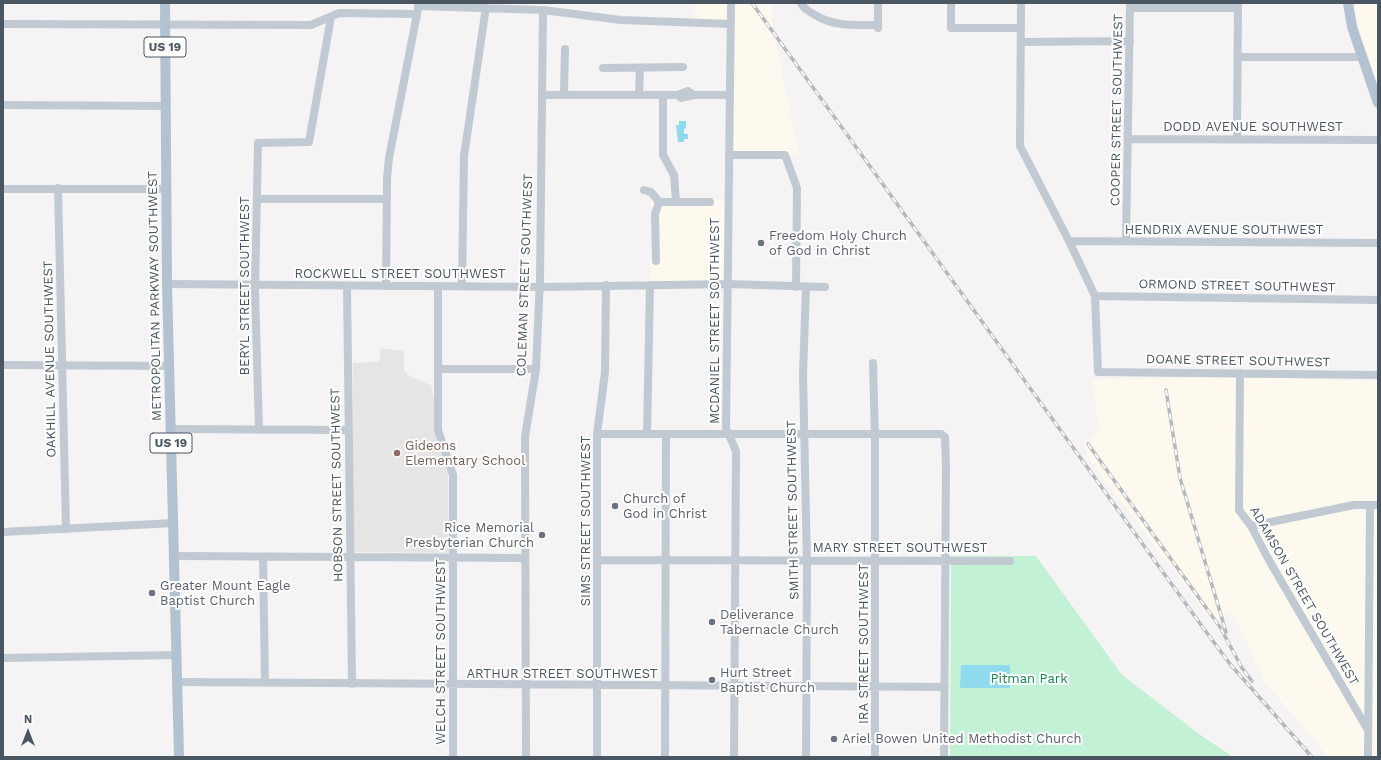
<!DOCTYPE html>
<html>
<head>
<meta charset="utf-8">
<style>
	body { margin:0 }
	#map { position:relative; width:1381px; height:760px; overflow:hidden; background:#f5f3f3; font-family:"Work Sans",sans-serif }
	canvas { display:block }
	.frame { position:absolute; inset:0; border:4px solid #4a5661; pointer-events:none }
	.north { position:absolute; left:8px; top:712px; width:40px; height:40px; -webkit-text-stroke:3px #fff; paint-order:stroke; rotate:0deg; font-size:11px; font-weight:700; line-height:16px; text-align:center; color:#4a5661 }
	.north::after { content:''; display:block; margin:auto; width:14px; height:18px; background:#4a5661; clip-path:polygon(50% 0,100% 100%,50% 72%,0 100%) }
</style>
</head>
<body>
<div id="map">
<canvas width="1381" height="760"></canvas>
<div class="frame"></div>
<div class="north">N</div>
</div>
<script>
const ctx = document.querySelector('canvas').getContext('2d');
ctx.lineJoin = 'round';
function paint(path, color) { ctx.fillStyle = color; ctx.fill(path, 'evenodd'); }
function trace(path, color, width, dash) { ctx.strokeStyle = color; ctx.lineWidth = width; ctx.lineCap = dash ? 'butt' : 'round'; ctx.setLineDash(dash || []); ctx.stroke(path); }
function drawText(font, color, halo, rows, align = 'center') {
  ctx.font = font + ' "Work Sans",sans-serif'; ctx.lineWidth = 4; ctx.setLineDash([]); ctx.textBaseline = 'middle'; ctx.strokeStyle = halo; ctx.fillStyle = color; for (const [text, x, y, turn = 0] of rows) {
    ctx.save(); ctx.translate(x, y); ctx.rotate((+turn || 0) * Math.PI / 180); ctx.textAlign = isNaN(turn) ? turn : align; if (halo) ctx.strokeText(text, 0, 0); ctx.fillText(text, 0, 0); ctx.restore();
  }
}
const commercial = new Path2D(`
	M695,3H772V25L797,145L801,154H726L730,27L695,22Z
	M1354,3H1378V84L1360,32Z
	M651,198L726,200V286H651Z
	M1230,377L1378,381V757H1327L1312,736L1265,683L1233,613L1221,616L1225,639L1089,459L1084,444L1099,429L1092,380Z`);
const education = new Path2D(`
	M381,348L404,351V371L411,377L431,385L435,403L436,431L448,475L449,553L352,552L353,363L379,362Z`);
const green = new Path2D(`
	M951,556H1036L1122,675L1199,734L1233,757H950Z`);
const water = new Path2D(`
	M679,121H686V128L684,129V134H688V139H684V142H678L676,125H679Z
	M961,665H1010V688H960Z`);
const minor = new Path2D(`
	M731,3L726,428L736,451L734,757
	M801,3C804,10 809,11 815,15C835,27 855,25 878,25
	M951,3V28H1021
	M1021,3L1020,146L1069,241L1095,296L1098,372L1378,375
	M418,6L543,10L621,20L731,24
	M1130,8H1238
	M3,24L311,25L339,13L417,14
	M878,28V3
	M1021,42L1130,41
	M1238,57H1362
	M603,68L683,67
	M564,94L565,49
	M542,95H663V155L674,175L676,202H659L651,192L644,190
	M639,95L640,68
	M663,95H678
	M678,95L681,98L694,95H730
	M678,95L688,91L694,95
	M3,105L165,106
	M1129,139L1378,140
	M1237,139L1238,3
	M729,155H785L797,188L796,287
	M58,188L66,529
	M3,189H166
	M257,199H387
	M676,202H710
	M1069,241L1378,243
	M1126,241L1130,3
	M656,261L655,214L659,202
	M167,284L545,287L727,284L825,287
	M347,286L352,684
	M386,286L387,178L389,158L418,9
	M438,286V430L453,475V757
	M462,286L464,156L486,7
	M806,287L803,375L807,564L806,757
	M1095,296L1378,300
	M873,363L875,438V757
	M3,365L169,366
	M439,369H536
	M1240,373L1239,510L1251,526L1270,562L1368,730
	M171,429L348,430
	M259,430L255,290L258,143L309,142L331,17
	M597,434H941L945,437L946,467L944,757
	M647,434L650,285
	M1251,526L1354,505H1378
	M3,532L174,523
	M174,556L525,558
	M263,557L265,683
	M597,560L1010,561
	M3,658L177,655
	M177,682L945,687
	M526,757L525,437L536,369L540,279L543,10
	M597,757V434L605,372L606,285
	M665,757L666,434
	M1368,757L1370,505`);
const major = new Path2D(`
	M165,3L167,284L179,757
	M1348,3L1352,27L1378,103`);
const rail = new Path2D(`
	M752,3L1204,629L1230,664L1312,757
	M1166,390L1180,478L1226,632
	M1088,444L1220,627L1242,668L1252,681`);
const markers = [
	[761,243,4,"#6b7280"],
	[397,453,4,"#8d6e63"],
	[615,506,4,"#6b7280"],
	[542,535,4,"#6b7280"],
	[152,593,4,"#6b7280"],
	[712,622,4,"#6b7280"],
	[712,680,4,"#6b7280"],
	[834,739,4,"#6b7280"]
];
const shields = [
	[165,47,42],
	[171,443,42]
];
const shieldNames = [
	["US 19",165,47],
	["US 19",171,443]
];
const streetNames = [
	["COOPER STREET SOUTHWEST",1117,110,-89],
	["DODD AVENUE SOUTHWEST",1253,127],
	["HENDRIX AVENUE SOUTHWEST",1224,230],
	["ROCKWELL STREET SOUTHWEST",400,274],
	["COLEMAN STREET SOUTHWEST",525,275,-88],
	["BERYL STREET SOUTHWEST",245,286,-90],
	["ORMOND STREET SOUTHWEST",1237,286,1],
	["METROPOLITAN PARKWAY SOUTHWEST",155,296,-91],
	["MCDANIEL STREET SOUTHWEST",715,321,-90],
	["OAKHILL AVENUE SOUTHWEST",50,359,-91],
	["DOANE STREET SOUTHWEST",1238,361,1],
	["HOBSON STREET SOUTHWEST",337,485,-91],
	["SMITH STREET SOUTHWEST",793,510,-91],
	["SIMS STREET SOUTHWEST",586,521,-90],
	["MARY STREET SOUTHWEST",900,548],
	["ADAMSON STREET SOUTHWEST",1304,596,60],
	["IRA STREET SOUTHWEST",864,644,-90],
	["WELCH STREET SOUTHWEST",441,652,-90],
	["ARTHUR STREET SOUTHWEST",562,674]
];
const worshipNames = [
	["Freedom Holy Church",769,236],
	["of God in Christ",769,251],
	["Church of",623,499],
	["God in Christ",623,514],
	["Rice Memorial",534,528,"right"],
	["Presbyterian Church",534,543,"right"],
	["Greater Mount Eagle",160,586],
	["Baptist Church",160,601],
	["Deliverance",720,615],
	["Tabernacle Church",720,630],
	["Hurt Street",720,673],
	["Baptist Church",720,688],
	["Ariel Bowen United Methodist Church",842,739]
];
const educationNames = [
	["Gideons",405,446],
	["Elementary School",405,461]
];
const parkNames = [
	["Pitman Park",1029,679]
];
paint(commercial, '#fdf9ef');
paint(education, '#e6e4e5');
paint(green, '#c3f1d5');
paint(water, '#90daee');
trace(minor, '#c1cad2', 8);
trace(major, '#b3c2d1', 10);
trace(rail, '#b5b8bd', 3.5);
trace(rail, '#fff', 2, [6]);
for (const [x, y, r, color] of markers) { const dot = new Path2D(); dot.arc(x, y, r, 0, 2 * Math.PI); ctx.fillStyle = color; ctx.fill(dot); trace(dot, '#fff', 1.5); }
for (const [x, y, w] of shields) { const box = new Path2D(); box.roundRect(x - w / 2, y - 10, w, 20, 3); ctx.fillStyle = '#fff'; ctx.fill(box); trace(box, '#4a5661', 1); }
drawText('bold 12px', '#4a5661', null, shieldNames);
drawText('13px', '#4a5661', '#fff', streetNames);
drawText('13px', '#5b616d', '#fff', worshipNames, 'left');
drawText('13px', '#785e54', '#fff', educationNames, 'left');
drawText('13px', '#17864f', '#fff', parkNames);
</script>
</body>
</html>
